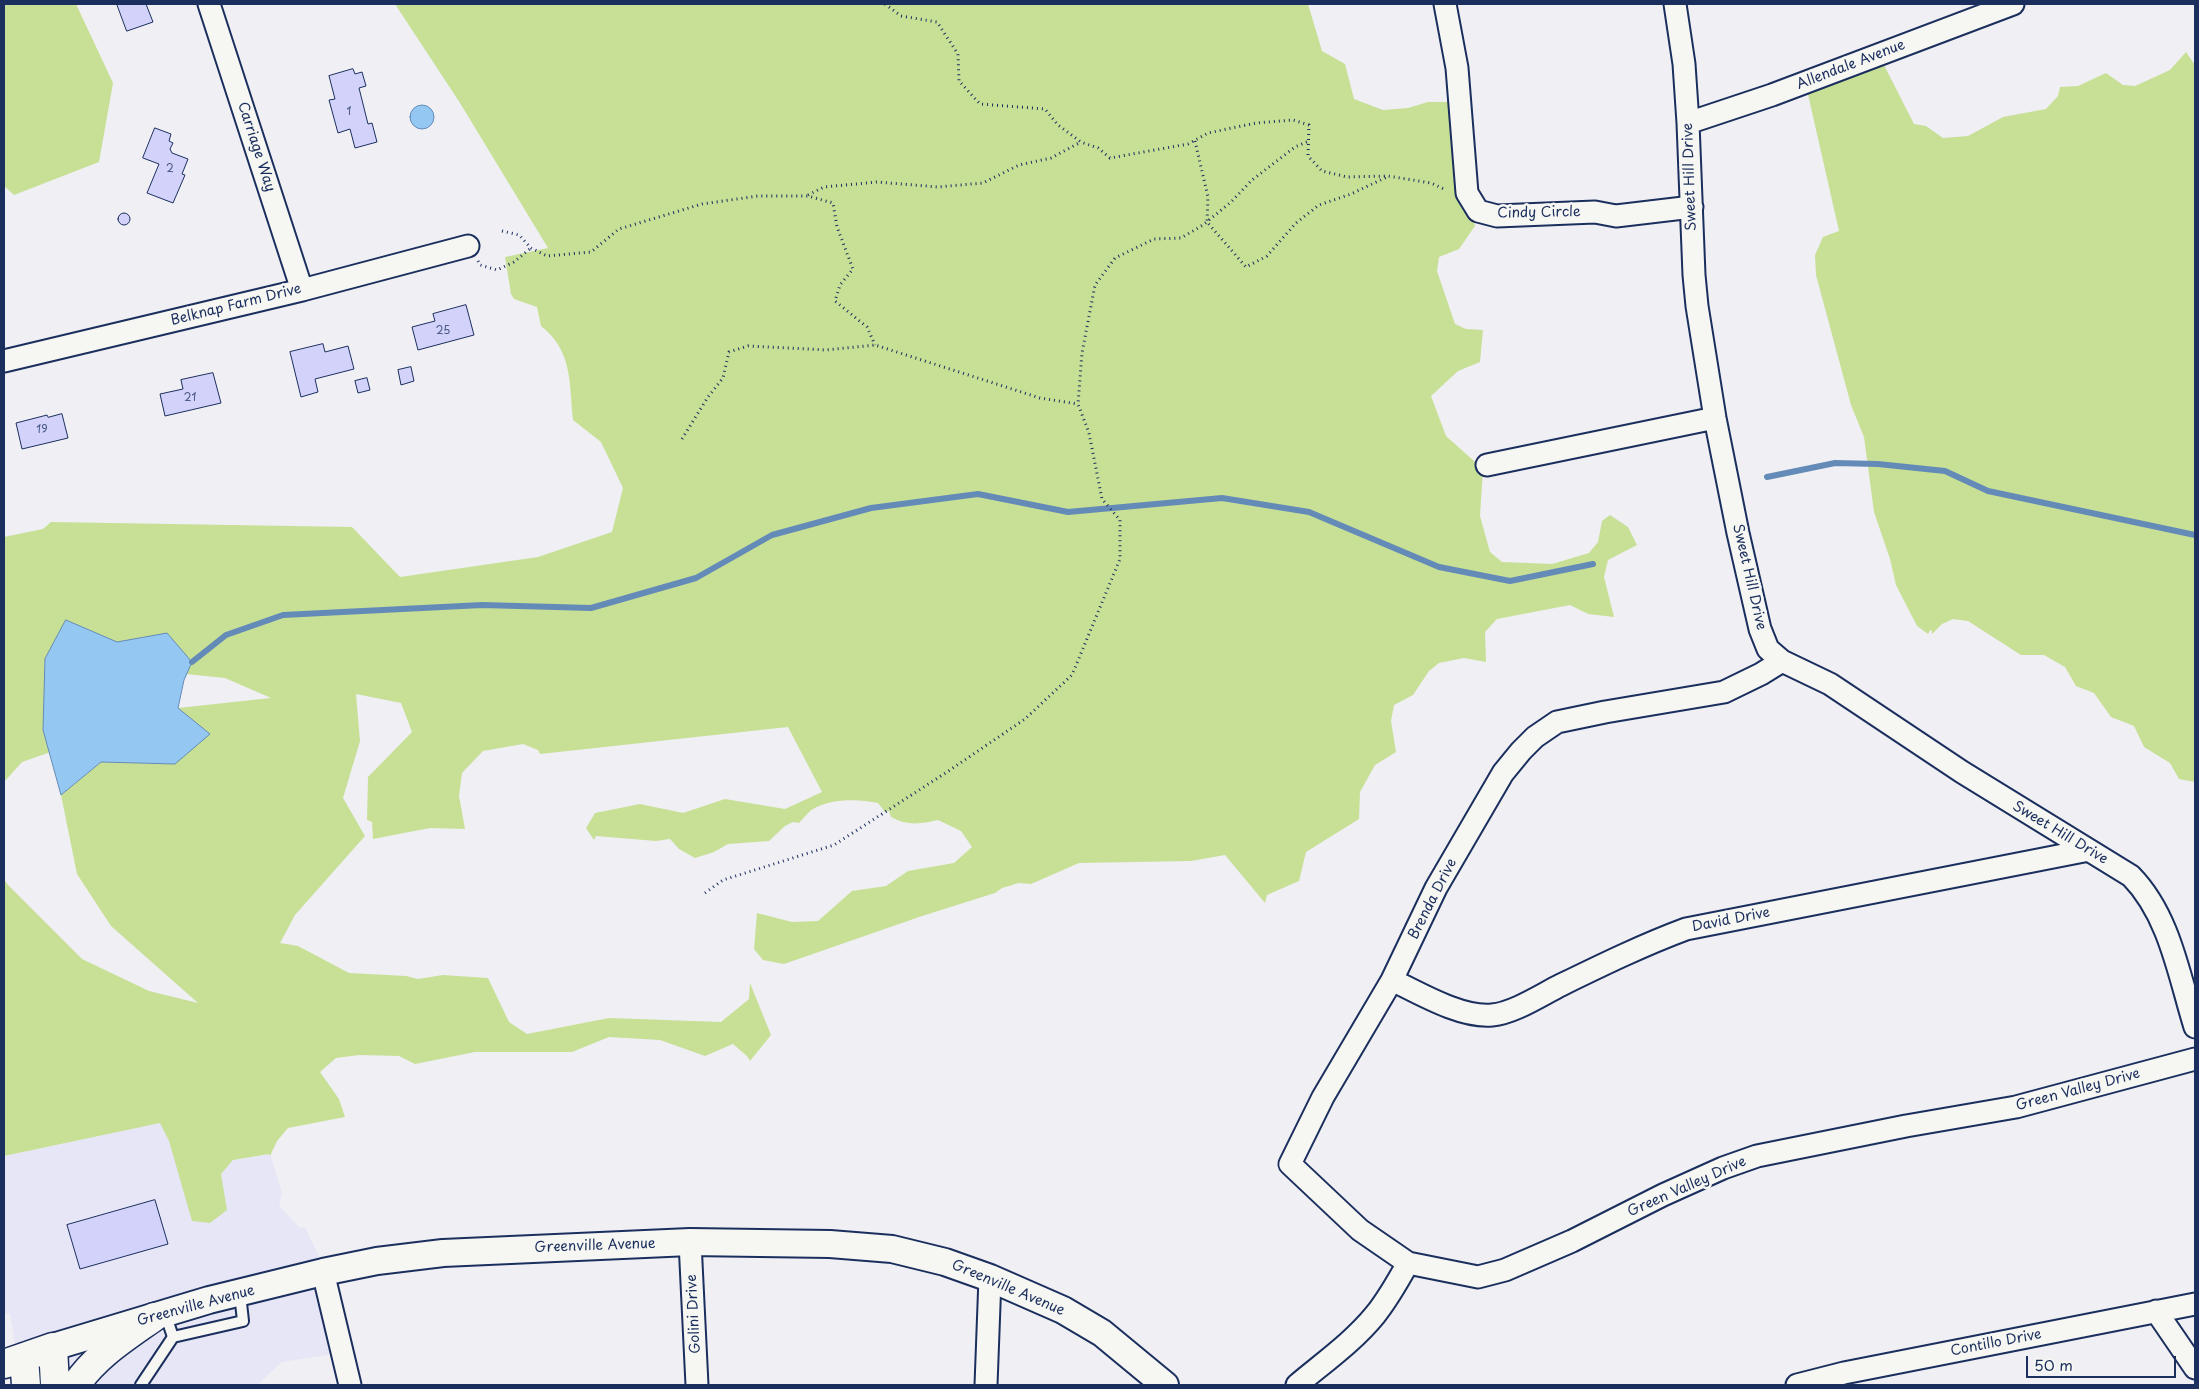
<!DOCTYPE html>
<html>
<head>
<meta charset="utf-8">
<style>
	body { margin:0 }
	#map { position:relative; width:2199px; height:1389px; overflow:hidden; background:#efeff4; font-family:"Playpen Sans",sans-serif }
	canvas { display:block }
	.frame { position:absolute; inset:0; border:5px solid #1b2f5e; pointer-events:none }
	.scale { position:absolute; left:2026px; top:1356px; width:150px; height:22px; box-sizing:border-box; border:2px solid #1b2f5e; border-top:0; padding-left:6px; font-size:15px; line-height:18px; white-space:nowrap; color:#1b2f5e; -webkit-text-stroke:4px #f6f6f2; paint-order:stroke }
</style>
</head>
<body>
<div id="map">
<canvas width="2199" height="1389"></canvas>
<div class="frame"></div>
<div class="scale">50 m</div>
</div>
<script>
const ctx = document.querySelector('canvas').getContext('2d');
ctx.lineJoin = 'round';
function paint(path, color) { ctx.fillStyle = color; ctx.fill(path, 'evenodd'); }
function trace(path, color, width, dash) { ctx.strokeStyle = color; ctx.lineWidth = width; ctx.lineCap = dash ? 'butt' : 'round'; ctx.setLineDash(dash || []); ctx.stroke(path); }
function drawText(font, color, halo, rows, align = 'center') {
  ctx.font = font + ' "Playpen Sans",sans-serif'; ctx.lineWidth = 5; ctx.setLineDash([]); ctx.textBaseline = 'middle'; ctx.strokeStyle = halo; ctx.fillStyle = color; for (const [text, x, y, turn = 0] of rows) {
    ctx.save(); ctx.translate(x, y); ctx.rotate((+turn || 0) * Math.PI / 180); ctx.textAlign = isNaN(turn) ? turn : align; if (halo) ctx.strokeText(text, 0, 0); ctx.fillText(text, 0, 0); ctx.restore();
  }
}
const built = new Path2D(`
	M160,1123L169,1141L221,1174L233,1160L270,1154L282,1193L279,1206L300,1228L305,1227L327,1274L340,1353L282,1362L257,1385H29L16,1350L10,1314L4,1313V1156Z`);
const green = new Path2D(`
	M4,4H76L113,83L99,162L14,195L4,186Z
	M395,4H1308L1322,51L1345,64L1354,99L1383,110L1408,108L1428,102H1461L1471,209L1475,226L1459,249L1439,257L1437,271L1455,324L1466,329L1483,330L1480,362L1458,371L1431,396L1446,436L1483,469L1480,516L1490,552L1502,562L1552,564L1589,553L1598,542L1602,521L1610,515L1628,527L1637,545L1608,560L1604,577L1614,617L1588,614L1570,605L1497,619L1485,632L1486,662L1464,658L1439,663L1429,671L1413,695L1394,705L1391,721L1396,752L1375,765L1360,792L1359,819L1306,852L1299,881L1267,895L1265,903L1225,855L1191,861L1079,863L1031,884L1019,883L1002,888L995,893L922,916L784,964L763,960L754,949L757,913L792,922L818,921L852,891L886,886L908,871L954,863L972,847L961,831L938,820C921,824 907,826 891,817L889,811L885,812L878,803C859,799 831,798 813,809C808,812 803,819 799,823L793,822L785,826L769,841L728,844L714,852L695,858L679,849L670,839L656,841L596,836L594,840L586,828L595,813L640,804L683,813L725,799L785,809L822,792L788,727L540,754L538,750L523,744L483,751L462,773L459,796L465,829L430,828L373,839L372,822L367,820L368,777L412,732L401,703L356,694L360,741L343,798L365,836L295,915L280,943L298,946L349,973L406,976L418,979L443,975L488,978L509,1022L527,1034L609,1018L721,1022L749,999L750,983L771,1035L750,1061L747,1056L733,1044L705,1056L660,1040L609,1037L572,1052H475L415,1064L399,1056L359,1055L336,1058L320,1072L339,1099L345,1117L288,1128L277,1141L270,1156L269,1154L233,1160L221,1174L227,1210L210,1223L192,1221L169,1141L160,1123L4,1156V879L8,885L82,959L149,991L198,1003L111,926L77,874L61,795L101,762L175,764L178,708L271,698L225,678L176,673L65,747L22,762L4,782V537L43,529L51,522L352,527L400,577L538,557L612,532L623,488L601,442L573,420C569,383 573,351 541,326L537,307L514,299L511,294L505,257L548,248L460,103Z
	M2186,52L2195,65V782L2179,779L2170,763L2144,747L2134,726L2111,717L2094,693L2076,686L2065,667L2044,655H2021L1968,621L1953,619L1942,624L1932,634L1931,629L1928,634L1917,626L1896,585L1890,559L1874,512L1864,437L1851,405L1816,275L1815,255L1823,237L1839,231L1807,90L1878,64L1884,65L1914,124L1926,126L1943,138L1968,136L2003,117L2046,109L2058,96L2060,87L2078,86L2106,73L2123,85L2135,86L2170,70Z`);
const water = new Path2D(`
	M410 117a12 12 0 1 1 24 0a12 12 0 1 1-24 0Z
	M66,620L117,642L167,633L192,662L184,680L178,708L210,734L175,764L101,762L61,795L43,730L45,659Z`);
const stream = new Path2D(`
	M1767,477L1835,463L1878,464L1945,471L1988,491L2195,535
	M192,662L226,635L283,615L482,605L591,608L696,578L772,535L871,508L978,494L1068,512L1222,498L1309,512L1439,567L1510,581L1593,564`);
const building = new Path2D(`
	M117,4H146L153,22L127,31Z
	M353,69L355,74L362,72L366,86L359,88L368,124L372,123L377,142L355,148L350,129L338,133L329,100L335,99L329,76Z
	M155,128L171,134L169,141L173,143L170,149L172,153L188,159L182,174L185,175L173,203L147,193L159,164L143,158Z
	M118 219a6 6 0 1 1 12 0a6 6 0 1 1-12 0Z
	M466,305L474,335L418,350L412,327L435,321L433,314Z
	M323,344L325,352L348,346L354,369L315,379L318,392L301,397L290,352Z
	M411,367L414,381L401,385L398,370Z
	M213,373L221,403L165,416L160,394L183,389L181,380Z
	M367,378L370,390L358,393L355,381Z
	M62,414L68,438L22,449L16,423L47,415L48,417Z
	M155,1200L168,1244L80,1269L67,1225Z`);
const path = new Path2D(`
	M885,4L901,16L937,22L958,54L959,81L980,104L1045,109L1058,125L1081,142L1098,148L1110,158L1188,144L1208,133L1256,123L1293,120L1309,125L1308,156L1322,171L1347,177L1388,176L1431,183L1446,190
	M1195,141L1208,197L1207,222L1246,267L1267,256L1296,223L1319,205L1351,194L1387,177
	M808,195L824,187L877,182L938,187L983,183L1019,165L1051,158L1081,142
	M502,231L519,235L531,248L547,256L591,252L619,229L702,204L758,196H808L833,203L837,227L853,269L840,285L835,301L867,327L875,345
	M478,261L480,265L497,270L514,262L531,248
	M682,439L708,397L723,378L729,352L748,346L826,350L875,345L1040,398L1078,404
	M705,893L723,880L834,845L947,772L1025,719L1072,675L1120,559V520L1102,499L1089,433L1078,404L1082,353L1095,285L1115,258L1154,239L1181,238L1203,225L1231,202L1252,180L1295,147L1309,141`);
const service = new Path2D(`
	M173,1337L243,1321L240,1294
	M141,1385L173,1337L165,1313`);
const minor = new Path2D(`
	M209,4L302,290
	M1445,4L1457,68L1467,193L1478,211L1497,216L1595,212L1616,216L1692,207
	M1675,4L1684,64L1688,123L1694,275L1697,306L1715,418L1738,533L1760,629L1768,649L1782,661L1830,684L1962,772L2131,876C2170,916 2179,976 2195,1027
	M1688,123L1772,95L2013,4
	M4,361L302,290L468,246
	M1487,465L1715,418
	M1392,980C1419,993 1461,1018 1492,1015C1514,1013 1541,995 1561,985C1602,965 1643,945 1686,929L2089,850
	M690,1242L697,1385
	M1408,1263L1360,1230L1290,1164L1323,1097L1392,980L1436,888L1503,773L1521,751L1535,737L1557,722L1605,712L1724,692L1761,674L1782,661
	M323,1272L350,1385
	M2156,1311L2195,1368
	M986,1385L990,1278
	M1297,1385C1323,1363 1353,1342 1375,1315C1388,1299 1398,1281 1408,1263L1478,1277L1505,1270L1572,1241L1663,1195L1723,1168L1757,1156L1906,1126L2016,1107L2195,1059
	M1797,1385L1844,1373L2195,1304`);
const tertiary = new Path2D(`
	M53,1347L209,1300L323,1272L377,1261L443,1253L690,1242L830,1244L892,1249L945,1262L990,1278L1063,1310L1102,1333L1165,1385`);
const primary = new Path2D(`
	M24,1357L26,1385
	M4,1364L53,1347L55,1385
	M76,1385C95,1356 126,1337 154,1317`);
const numberNames = [
	["1",349,112],
	["2",170,169],
	["25",443,331],
	["21",190,398],
	["19",42,430]
];
const streetNames = [
	["Allendale Avenue",1851,65,-21],
	["Carriage Way",256,147,72],
	["Sweet Hill Drive",1690,177,-92],
	["Cindy Circle",1539,213,-1],
	["Belknap Farm Drive",236,305,-14],
	["Sweet Hill Drive",1749,577,77],
	["Sweet Hill Drive",2060,833,31],
	["Brenda Drive",1433,899,-63],
	["David Drive",1731,920,-11],
	["Green Valley Drive",2078,1090,-15],
	["Green Valley Drive",1687,1187,-24],
	["Greenville Avenue",595,1246,-2],
	["Greenville Avenue",1008,1288,23],
	["Greenville Avenue",196,1306,-15],
	["Golini Drive",694,1314,-93],
	["Contillo Drive",1996,1343,-11]
];
paint(built, '#e6e6f6');
paint(green, '#c8e096');
paint(water, '#94c8f2');
trace(water, '#648bb7', 1);
trace(stream, '#648bb7', 6);
paint(building, '#d2d2fb');
trace(building, '#1b2f5e', 1);
trace(service, '#1b2f5e', 14);
trace(minor, '#1b2f5e', 25);
trace(tertiary, '#1b2f5e', 30);
trace(primary, '#1b2f5e', 31);
trace(path, '#1b2f5e', 3, [1, 4]);
trace(service, '#f6f6f2', 10);
trace(minor, '#f6f6f2', 21);
trace(tertiary, '#f6f6f2', 26);
trace(primary, '#f6f6f2', 28);
drawText('11px', '#495885', null, numberNames);
drawText('14px', '#1b2f5e', '#f6f6f2', streetNames);
</script>
</body>
</html>
